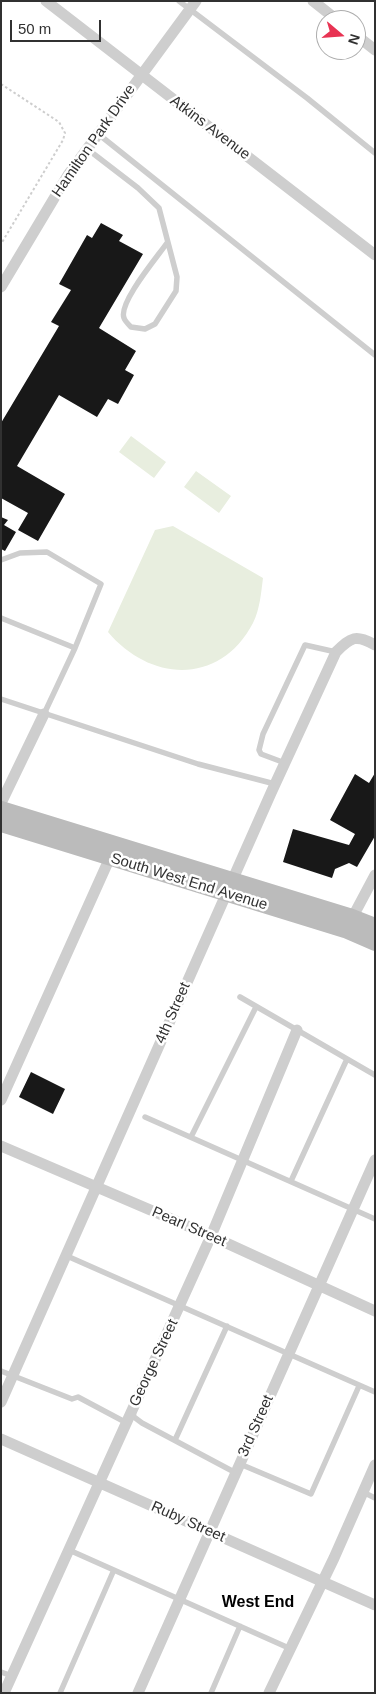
<!DOCTYPE html>
<html>
<head>
<meta charset="utf-8">
<style>
	body { margin:0 }
	#map { position:relative; width:376px; height:1694px; overflow:hidden; background:#fff; font-family:Arial,sans-serif }
	canvas { display:block }
	.frame { position:absolute; inset:0; border:2px solid #313131; pointer-events:none }
	.north { position:absolute; left:316px; top:10px; width:50px; height:50px; box-sizing:border-box; background:#fff; border:1px solid #adadad; border-radius:50%; rotate:108deg; font-size:14px; font-weight:700; line-height:20px; text-align:center; color:#313131 }
	.north::after { content:''; display:block; margin:auto; width:18px; height:22px; background:#e83353; clip-path:polygon(50% 0,100% 100%,50% 72%,0 100%) }
	.scale { position:absolute; left:10px; top:20px; width:91px; height:22px; box-sizing:border-box; border:2px solid #313131; border-top:0; padding-left:6px; font-size:15px; line-height:18px; white-space:nowrap; color:#313131; -webkit-text-stroke:4px #fff; paint-order:stroke }
</style>
</head>
<body>
<div id="map">
<canvas width="376" height="1694"></canvas>
<div class="frame"></div>
<div class="north">N</div>
<div class="scale">50 m</div>
</div>
<script>
const ctx = document.querySelector('canvas').getContext('2d');
ctx.lineJoin = 'round';
function paint(path, color) { ctx.fillStyle = color; ctx.fill(path, 'evenodd'); }
function trace(path, color, width, dash) { ctx.strokeStyle = color; ctx.lineWidth = width; ctx.lineCap = dash ? 'butt' : 'round'; ctx.setLineDash(dash || []); ctx.stroke(path); }
function drawText(font, color, halo, rows, align = 'center') {
  ctx.font = font + ' Arial,sans-serif'; ctx.lineWidth = 5; ctx.setLineDash([]); ctx.textBaseline = 'middle'; ctx.strokeStyle = halo; ctx.fillStyle = color; for (const [text, x, y, turn = 0] of rows) {
    ctx.save(); ctx.translate(x, y); ctx.rotate((+turn || 0) * Math.PI / 180); ctx.textAlign = isNaN(turn) ? turn : align; if (halo) ctx.strokeText(text, 0, 0); ctx.fillText(text, 0, 0); ctx.restore();
  }
}
const green = new Path2D(`
	M131,436L166,462L154,478L119,452Z
	M196,471L231,496L219,513L184,487Z
	M173,526L263,578C261,593 260,609 253,623C220,686 150,682 108,632L155,530Z`);
const building = new Path2D(`
	M101,223L123,235L119,241L143,254L99,328L136,351L125,370L134,375L118,404L108,399L97,417L59,395L17,466L65,494L38,541L18,530L28,513L1,498V423L59,326L51,322L71,290L59,284L87,235L92,238Z
	M1,517L8,520L4,525L16,532L5,551L1,549Z
	M375,773V836L357,867L349,863L335,869L332,878L283,862L293,829L349,845L355,834L330,820L355,774L369,783Z
	M31,1072L65,1089L53,1114L19,1097Z`);
const path = new Path2D(`
	M1,84L59,122L65,133L63,140L1,244`);
const lane = new Path2D(`
	M179,1L307,98L375,153
	M97,133L375,355
	M86,148L138,188L159,208L177,277L176,291L155,324L145,329L131,327C129,325 125,321 124,318C118,303 158,256 167,243
	M1,560L20,553L47,552L101,584L75,648
	M1,618L75,648L44,714
	M1,699L198,764L275,784
	M285,763L261,754L259,750L263,734L305,645L336,652
	M240,997L375,1075
	M145,1117L375,1219
	M191,1137L256,1007
	M291,1181L347,1059
	M67,1256L375,1392
	M1,1371L72,1399L78,1397L125,1422
	M133,1412L134,1417L142,1423L236,1473
	M175,1440L227,1326
	M240,1464L311,1494L359,1386
	M363,1492L375,1498
	M69,1550L291,1649
	M1,1672L12,1676
	M60,1693L113,1572
	M211,1693L240,1626`);
const street = new Path2D(`
	M46,1L375,255
	M313,1L337,20
	M356,35L375,50
	M1,287L68,175L196,1
	M1,803L44,714
	M350,922L375,875
	M1,1100L112,853
	M1,1146L211,1236L375,1311
	M1,1402L271,793L336,652C351,637 356,634 375,645
	M1,1439L375,1605
	M4,1693L211,1236L297,1030
	M138,1693L375,1160
	M269,1693L334,1558L375,1465`);
const secondary = new Path2D(`
	M1,809L352,917L375,926
	M1,824L345,930L375,943`);
const streetNames = [
	["Atkins Avenue",210,128,37],
	["Hamilton Park Drive",94,141,-55],
	["South West End Avenue",189,882,17],
	["4th Street",173,1013,-66],
	["Pearl Street",189,1227,23],
	["George Street",154,1363,-65],
	["3rd Street",256,1426,-66],
	["Ruby Street",188,1522,24]
];
const neighbourhoodNames = [
	["West End",258,1603]
];
paint(green, '#e8eedf');
paint(building, '#181818');
trace(path, '#cecece', 2, [2.5, 2.5]);
trace(lane, '#cecece', 5.5);
trace(street, '#cecece', 11);
trace(secondary, '#bbb', 16);
drawText('15px', '#313131', '#fff', streetNames);
drawText('bold 16px', '#000', '#fff', neighbourhoodNames);
</script>
</body>
</html>
